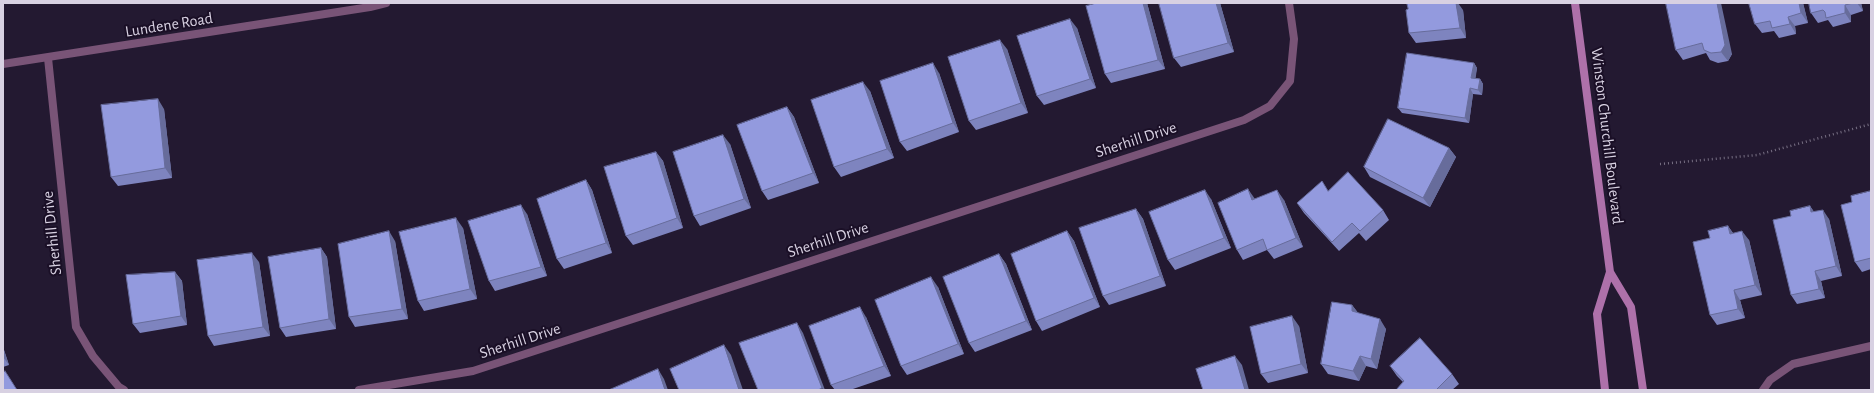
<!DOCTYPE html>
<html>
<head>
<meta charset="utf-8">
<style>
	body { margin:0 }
	#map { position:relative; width:1874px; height:393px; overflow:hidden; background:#231931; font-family:"Alegreya Sans",sans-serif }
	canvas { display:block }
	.frame { position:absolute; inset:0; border:4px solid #d8d1e2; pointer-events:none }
</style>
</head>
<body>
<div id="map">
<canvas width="1874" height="393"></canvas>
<div class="frame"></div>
</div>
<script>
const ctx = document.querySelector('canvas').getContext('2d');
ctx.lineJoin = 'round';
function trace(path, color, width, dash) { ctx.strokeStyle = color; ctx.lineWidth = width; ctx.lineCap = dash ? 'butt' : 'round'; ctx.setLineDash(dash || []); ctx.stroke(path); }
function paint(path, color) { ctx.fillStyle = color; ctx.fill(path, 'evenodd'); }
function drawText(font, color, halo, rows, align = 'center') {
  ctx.font = font + ' "Alegreya Sans",sans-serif'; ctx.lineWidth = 4; ctx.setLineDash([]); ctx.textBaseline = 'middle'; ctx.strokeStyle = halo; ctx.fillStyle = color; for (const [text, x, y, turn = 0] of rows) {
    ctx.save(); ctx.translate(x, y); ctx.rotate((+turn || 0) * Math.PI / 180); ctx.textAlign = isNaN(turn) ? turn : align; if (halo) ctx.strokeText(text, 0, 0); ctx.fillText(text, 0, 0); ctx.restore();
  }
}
const path = new Path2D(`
	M1660,164L1757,155L1871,124`);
const minor = new Path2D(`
	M48,58L76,327L93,356L119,387L124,390
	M3,64L370,7L386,3
	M359,390L473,371L1244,120L1270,106L1290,81L1294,39L1289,3
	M1763,390L1770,380L1793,364L1871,346`);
const secondary = new Path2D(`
	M1575,3L1610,272L1631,307L1643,390
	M1605,390L1597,314L1610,272`);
const wall = new Path2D(`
	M1147,3L1165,69L1111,83L1105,74Z
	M1159,3H1220L1234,52L1181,67L1174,58Z
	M1666,3L1732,54L1728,61L1718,63L1710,60L1706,53L1683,60L1676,50Z
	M1749,3H1803L1808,23L1795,26L1796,34L1779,38L1774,31L1762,33L1755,24Z
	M1809,3H1861L1863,11L1851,15V22L1833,27L1828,20L1818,23L1811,13Z
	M1463,10L1466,38L1416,43L1409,33Z
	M1077,28L1096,88L1044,105L1037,96Z
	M1007,49L1028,113L976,130L969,121Z
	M1474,63L1477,68L1475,78L1480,79L1483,84L1482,95L1473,94L1469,123L1402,113L1398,108Z
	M939,73L959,132L907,151L900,142Z
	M870,91L894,158L841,177L834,167Z
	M787,107L794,117L819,183L768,200L762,191Z
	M164,109L172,178L118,186L111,177Z
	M730,144L751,208L700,226L694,216Z
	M1449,148L1456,157L1430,207L1370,177L1364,167Z
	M656,152L663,161L683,228L633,245L626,236Z
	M586,180L592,190L612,253L564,269L557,259Z
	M1329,191L1383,210L1389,220L1366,241L1359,233L1339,251L1304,213L1297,203Z
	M1871,191V269L1862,272L1855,262L1852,202Z
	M1211,199L1231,248L1175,270L1168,260Z
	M1255,199L1284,200L1303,247L1274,259L1267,250L1243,260L1237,250Z
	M1810,206L1814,212L1829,219L1842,276L1821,281L1825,298L1797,304L1791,295V216Z
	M1136,209L1143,219L1166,286L1109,305L1103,296Z
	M527,214L547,276L495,291L489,281Z
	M1728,226L1733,233L1749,240L1762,295L1740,300L1745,318L1717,325L1710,315V238Z
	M463,228L477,299L424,311L418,301Z
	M1067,231L1074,241L1100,307L1042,331L1036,321Z
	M395,241L408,319L355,327L349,317Z
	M321,248L327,257L336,329L286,337L280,328Z
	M999,254L1006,264L1032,330L975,352L969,343Z
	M259,262L270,336L214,346L208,336Z
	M175,272L182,281L187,325L140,333L133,324Z
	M938,287L964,354L907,375L901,366Z
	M1352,305L1358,313L1386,329L1377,369L1366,366L1359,381L1328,374L1321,364Z
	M866,317L891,376L850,390H835L831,385Z
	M1299,326L1308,373L1268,383L1261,374Z
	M3,347L9,365L3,367Z
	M1390,366L1452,374L1459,384L1452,390H1396L1403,382L1397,376Z`);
const shadedWall = new Path2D(`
	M1143,3H1147L1165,69L1158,60Z
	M1216,3H1220L1234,52L1228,43Z
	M1456,3H1458L1463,10L1466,38L1460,28Z
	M1717,3H1721L1732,54L1728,61L1721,52Z
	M1799,3H1803L1808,23L1801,13Z
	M1857,3H1861L1863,11Z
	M1845,5L1851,15V22L1845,13Z
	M1788,17L1795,26L1796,34L1790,24Z
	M1070,19L1077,28L1096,88L1090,79Z
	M1000,40L1007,49L1028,113L1021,103Z
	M933,63L939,73L959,132L953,123Z
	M1474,63L1477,68L1475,83L1471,78Z
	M1480,79L1483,84L1482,95L1478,90Z
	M863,82L870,91L894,158L887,149Z
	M1470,88L1473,94L1469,123L1465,118Z
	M158,99L164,109L172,178L165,168Z
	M787,107L794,117L819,183L813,173Z
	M723,135L730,144L751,208L744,199Z
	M1449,148L1456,157L1430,207L1423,198Z
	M656,152L663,161L683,228L677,218Z
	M586,180L592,190L612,253L606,243Z
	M1248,189L1255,199L1259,210L1252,200Z
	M1205,190L1211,199L1231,248L1224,238Z
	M1277,190L1284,200L1303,247L1296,238Z
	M521,205L527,214L547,276L541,267Z
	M1810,206L1817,216L1811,212Z
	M1136,209L1143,219L1166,286L1160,276Z
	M1823,210L1829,219L1842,276L1836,266Z
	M456,218L463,228L477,299L470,289Z
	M1728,226L1735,236L1730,234Z
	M389,231L395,241L408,319L402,309Z
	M1067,231L1074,241L1100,307L1094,298Z
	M1742,231L1749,240L1762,295L1755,285Z
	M321,248L327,257L336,329L329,319Z
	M252,253L259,262L270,336L263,327Z
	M999,254L1006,264L1032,330L1026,321Z
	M1815,271L1821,281L1825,298L1819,289Z
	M175,272L182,281L187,325L181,316Z
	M931,277L938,287L964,354L958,344Z
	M1734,290L1740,300L1745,318L1738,309Z
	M1352,305L1359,314L1352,311Z
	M860,307L866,317L891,376L884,366Z
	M1292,316L1299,326L1308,373L1301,364Z
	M1380,319L1386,329L1377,369L1371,359Z
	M797,323L803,333L825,390H823L822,388Z
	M724,345L731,355L743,390H739Z
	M3,347L9,365L3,357Z
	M1235,356L1242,365L1249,390H1245Z
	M1360,356L1366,366L1359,381L1353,371Z
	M658,369L664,379L668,390H665Z`);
const building = new Path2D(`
	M1097,3H1143L1158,60L1105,74L1086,6Z
	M1159,3H1216L1228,43L1174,58Z
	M1407,3H1456L1460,28L1409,33L1406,10L1408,9Z
	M1666,3H1717L1725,45L1721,52L1711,53L1704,50L1702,43L1676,50Z
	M1749,3H1799L1801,13L1788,17L1790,24L1772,28L1770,21L1755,24Z
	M1809,3H1853L1845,5V13L1826,18L1825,12L1823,10L1811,13Z
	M1070,19L1090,79L1037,96L1017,36Z
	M1000,40L1021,103L969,121L948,57Z
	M1407,53L1474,63L1471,78L1480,79L1478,90L1470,88L1465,118L1398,108Z
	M933,63L953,123L900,142L880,81Z
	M863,82L887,149L834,167L811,100Z
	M158,99L165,168L111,177L101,105Z
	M787,107L813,173L762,191L737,125Z
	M1388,119L1449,148L1423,198L1364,167Z
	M723,135L744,199L694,216L673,152Z
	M656,152L677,218L626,236L604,167Z
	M1348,172L1383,210L1360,231L1352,223L1332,242L1297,203L1322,181L1328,191Z
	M586,180L606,243L557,259L537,199Z
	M1248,189L1252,200L1277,190L1296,238L1267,250L1263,239L1237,250L1218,203Z
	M1205,190L1224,238L1168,260L1149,212Z
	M1871,191V258L1855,262L1841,205L1852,202L1851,196Z
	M521,205L541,267L489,281L468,221Z
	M1810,206L1811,212L1823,210L1836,266L1815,271L1819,289L1791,295L1773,220L1791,216L1790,211Z
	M1136,209L1160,276L1103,296L1079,228Z
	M456,218L470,289L418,301L399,232Z
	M1728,226L1730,234L1742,231L1755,285L1734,290L1738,309L1710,315L1693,242L1710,238L1708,231Z
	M389,231L402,309L349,317L338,244Z
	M1067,231L1094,298L1036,321L1011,254Z
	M321,248L329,319L280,328L268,257Z
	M252,253L263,327L208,336L197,260Z
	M999,254L1026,321L969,343L943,277Z
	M175,272L181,316L133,324L126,275Z
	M931,277L958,344L901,366L875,300Z
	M1332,302L1352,305V311L1380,319L1371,359L1360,356L1353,371L1321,364Z
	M860,307L884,366L831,385L809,326Z
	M1292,316L1301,364L1261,374L1250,327Z
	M797,323L822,388L818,390H758L739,343Z
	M1420,338L1452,374L1436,390H1396L1404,381L1390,366Z
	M724,345L739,390H679L670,369Z
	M1235,356L1245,390H1203L1196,369Z
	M658,369L665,390H609Z
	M5,371L17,390H3V373Z`);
const streetNames = [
	["Lundene Road",169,25,-9],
	["Winston Churchill Boulevard",1607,136,83],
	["Sherhill Drive",1136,140,-18],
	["Sherhill Drive",52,233,-96],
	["Sherhill Drive",828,240,-18],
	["Sherhill Drive",520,341,-18]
];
trace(path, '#776f83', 2.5, [1, 3]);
trace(minor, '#795477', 8);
trace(secondary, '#ae71aa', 8);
paint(wall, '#7e84bf');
paint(shadedWall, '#676c9b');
paint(building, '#939ade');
trace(building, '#676c9b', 1);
drawText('16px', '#d8d1e2', '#1a0f26', streetNames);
</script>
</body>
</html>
